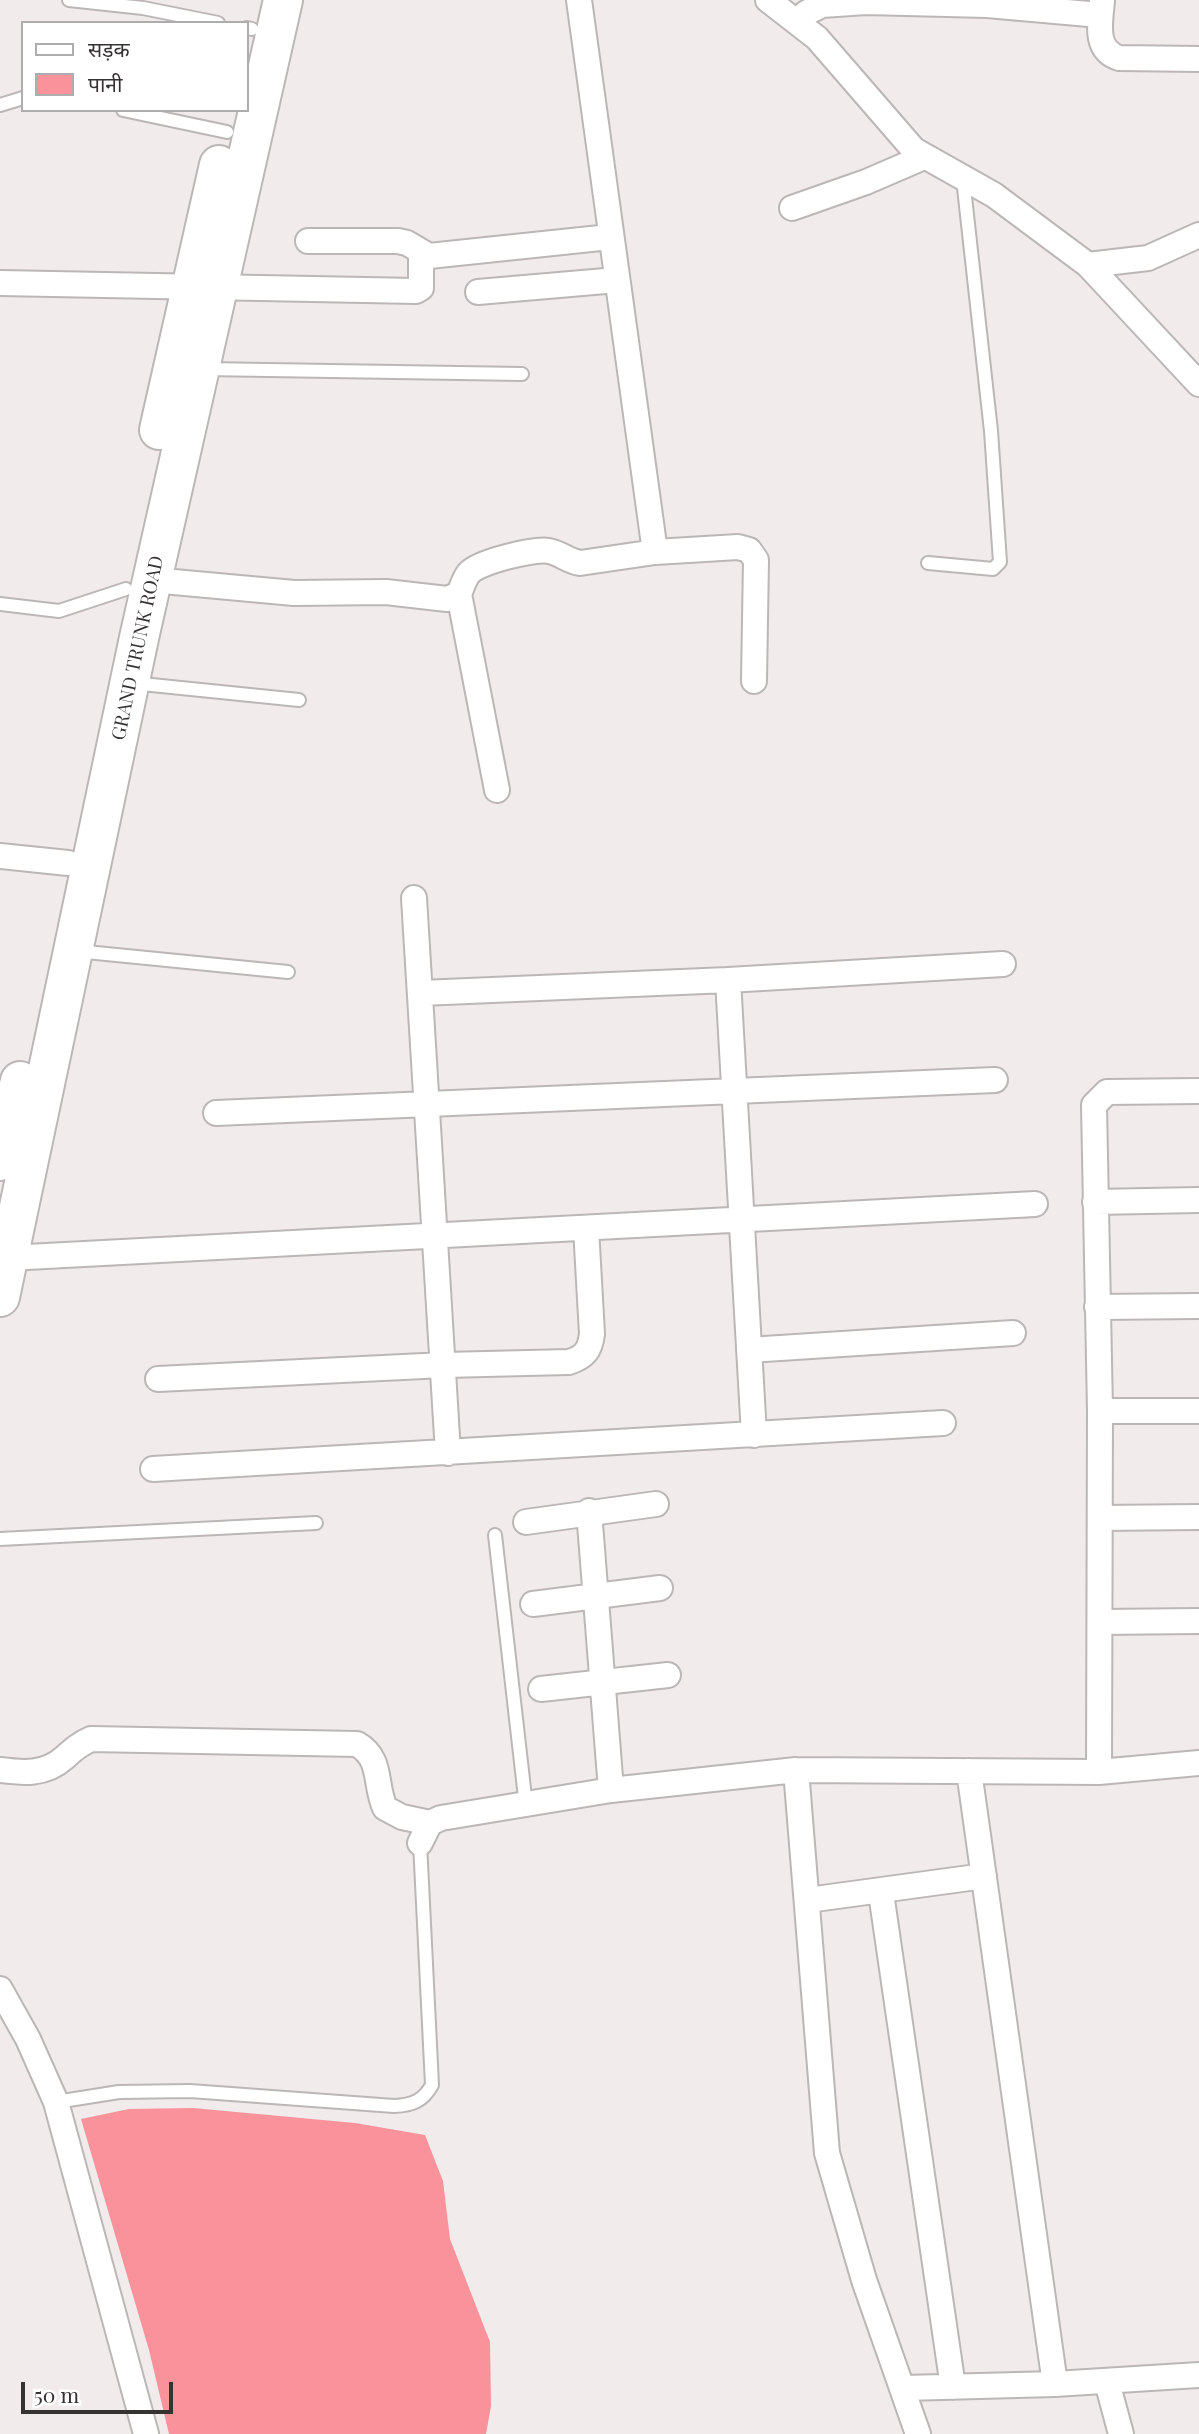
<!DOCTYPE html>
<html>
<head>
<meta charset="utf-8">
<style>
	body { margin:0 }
	#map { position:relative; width:1199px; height:2434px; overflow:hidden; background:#f1ebec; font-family:"Playfair Display","Noto Sans Devanagari",serif }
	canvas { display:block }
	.legend { position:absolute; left:21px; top:21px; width:228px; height:91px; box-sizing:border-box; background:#fff; border:2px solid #aeadad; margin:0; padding:9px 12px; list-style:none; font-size:21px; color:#353232 }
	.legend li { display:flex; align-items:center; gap:14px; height:35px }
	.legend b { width:35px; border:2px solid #aeadad }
	.scale { position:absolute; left:21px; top:2382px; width:152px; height:32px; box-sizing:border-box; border:4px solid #353232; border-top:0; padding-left:9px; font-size:21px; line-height:24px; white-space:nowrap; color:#353232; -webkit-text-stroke:5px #fff; paint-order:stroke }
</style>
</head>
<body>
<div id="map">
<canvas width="1199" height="2434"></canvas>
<ul class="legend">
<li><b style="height:9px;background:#fff"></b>सड़क</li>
<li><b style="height:19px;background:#f9929a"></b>पानी</li>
</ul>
<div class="scale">50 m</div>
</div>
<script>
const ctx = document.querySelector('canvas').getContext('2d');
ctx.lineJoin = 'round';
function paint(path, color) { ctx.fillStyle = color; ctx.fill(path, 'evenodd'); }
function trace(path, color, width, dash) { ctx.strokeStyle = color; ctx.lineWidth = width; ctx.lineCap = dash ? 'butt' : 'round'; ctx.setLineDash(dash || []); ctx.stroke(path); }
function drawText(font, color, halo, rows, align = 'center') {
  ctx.font = font + ' "Playfair Display",serif'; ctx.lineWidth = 5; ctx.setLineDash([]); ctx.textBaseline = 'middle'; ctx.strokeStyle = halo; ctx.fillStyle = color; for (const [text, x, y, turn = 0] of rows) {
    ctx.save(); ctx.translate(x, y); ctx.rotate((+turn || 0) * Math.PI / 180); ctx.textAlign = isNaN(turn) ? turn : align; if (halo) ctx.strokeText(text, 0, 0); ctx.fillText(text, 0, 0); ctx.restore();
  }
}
const water = new Path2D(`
	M193,2108L355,2123L425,2135L443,2181L450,2239L490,2342L491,2406L486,2434H169L149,2350L81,2119L129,2109Z`);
const lane = new Path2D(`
	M69,0L143,8L218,23
	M247,28L252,29
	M0,105L23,98
	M123,110L227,132
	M204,369L522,374
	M928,563L993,569L1000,562L991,431L963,179
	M0,604L59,611L126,589
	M132,683L299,700
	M76,951L288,972
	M495,1535L526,1806
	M0,1539L316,1523
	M56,2102L119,2092L190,2091L394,2106C413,2105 423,2101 432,2085L420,1843`);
const street = new Path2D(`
	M579,0L655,552
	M768,0L817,38L914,150L994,195L1088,265L1199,384
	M1102,1C1100,23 1094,50 1119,58L1199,59
	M800,23L806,13L822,5L866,2L987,5L1100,15
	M792,208L866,182L924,157
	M308,241H398L407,243L429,256L610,237
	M1088,265L1148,258L1199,235
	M0,283L416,291L421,288V252
	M478,292L617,280
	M152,580L294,593L386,592L447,599L459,594C462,587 464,579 469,573C478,562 535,548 549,551C560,553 568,561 580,563L655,552L738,547L749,550L756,560L754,681
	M459,594L497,790
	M0,856L68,863
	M414,898L448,1453
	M728,980L754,1435
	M421,993L728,980L1003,964
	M216,1113L995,1080
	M1095,1202L1199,1200
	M8,1258L1035,1204
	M1097,1307L1199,1306
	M749,1350L1013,1333
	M158,1379L444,1365L569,1362C585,1357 590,1350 592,1334L586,1228
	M1100,1411H1199
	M153,1469L943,1423
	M589,1511L611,1790
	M1100,1518L1199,1517
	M526,1522L656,1504
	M533,1604L660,1588
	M1100,1622L1199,1621
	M541,1689L668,1675
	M0,1770C23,1773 45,1775 64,1758C73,1750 78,1745 91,1739L357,1744C383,1759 374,1784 385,1808L402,1817L430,1823
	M796,1770L827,2153L864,2280L918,2434
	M1099,1772L1100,1411L1094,1105L1107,1092L1199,1091
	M420,1843L430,1823L441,1818L611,1790L796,1770L1099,1772L1199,1763
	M881,1893L953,2387
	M808,1900L984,1876
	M0,1989L28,2039L56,2102L146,2434
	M1107,2382L1121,2434
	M1055,2384L1199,2375
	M904,2388L1055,2384L969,1771`);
const highway = new Path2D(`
	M159,430L219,165
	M0,1161L20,1081
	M0,1297L139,638L283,0`);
const streetNames = [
	["GRAND TRUNK ROAD",138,648,-78]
];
paint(water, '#f9929a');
trace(lane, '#bcb7b7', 16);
trace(street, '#bcb7b7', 28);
trace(highway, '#bcb7b7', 42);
trace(lane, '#fff', 12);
trace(street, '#fff', 24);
trace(highway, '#fff', 38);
drawText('19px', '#353232', '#fff', streetNames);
</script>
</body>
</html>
